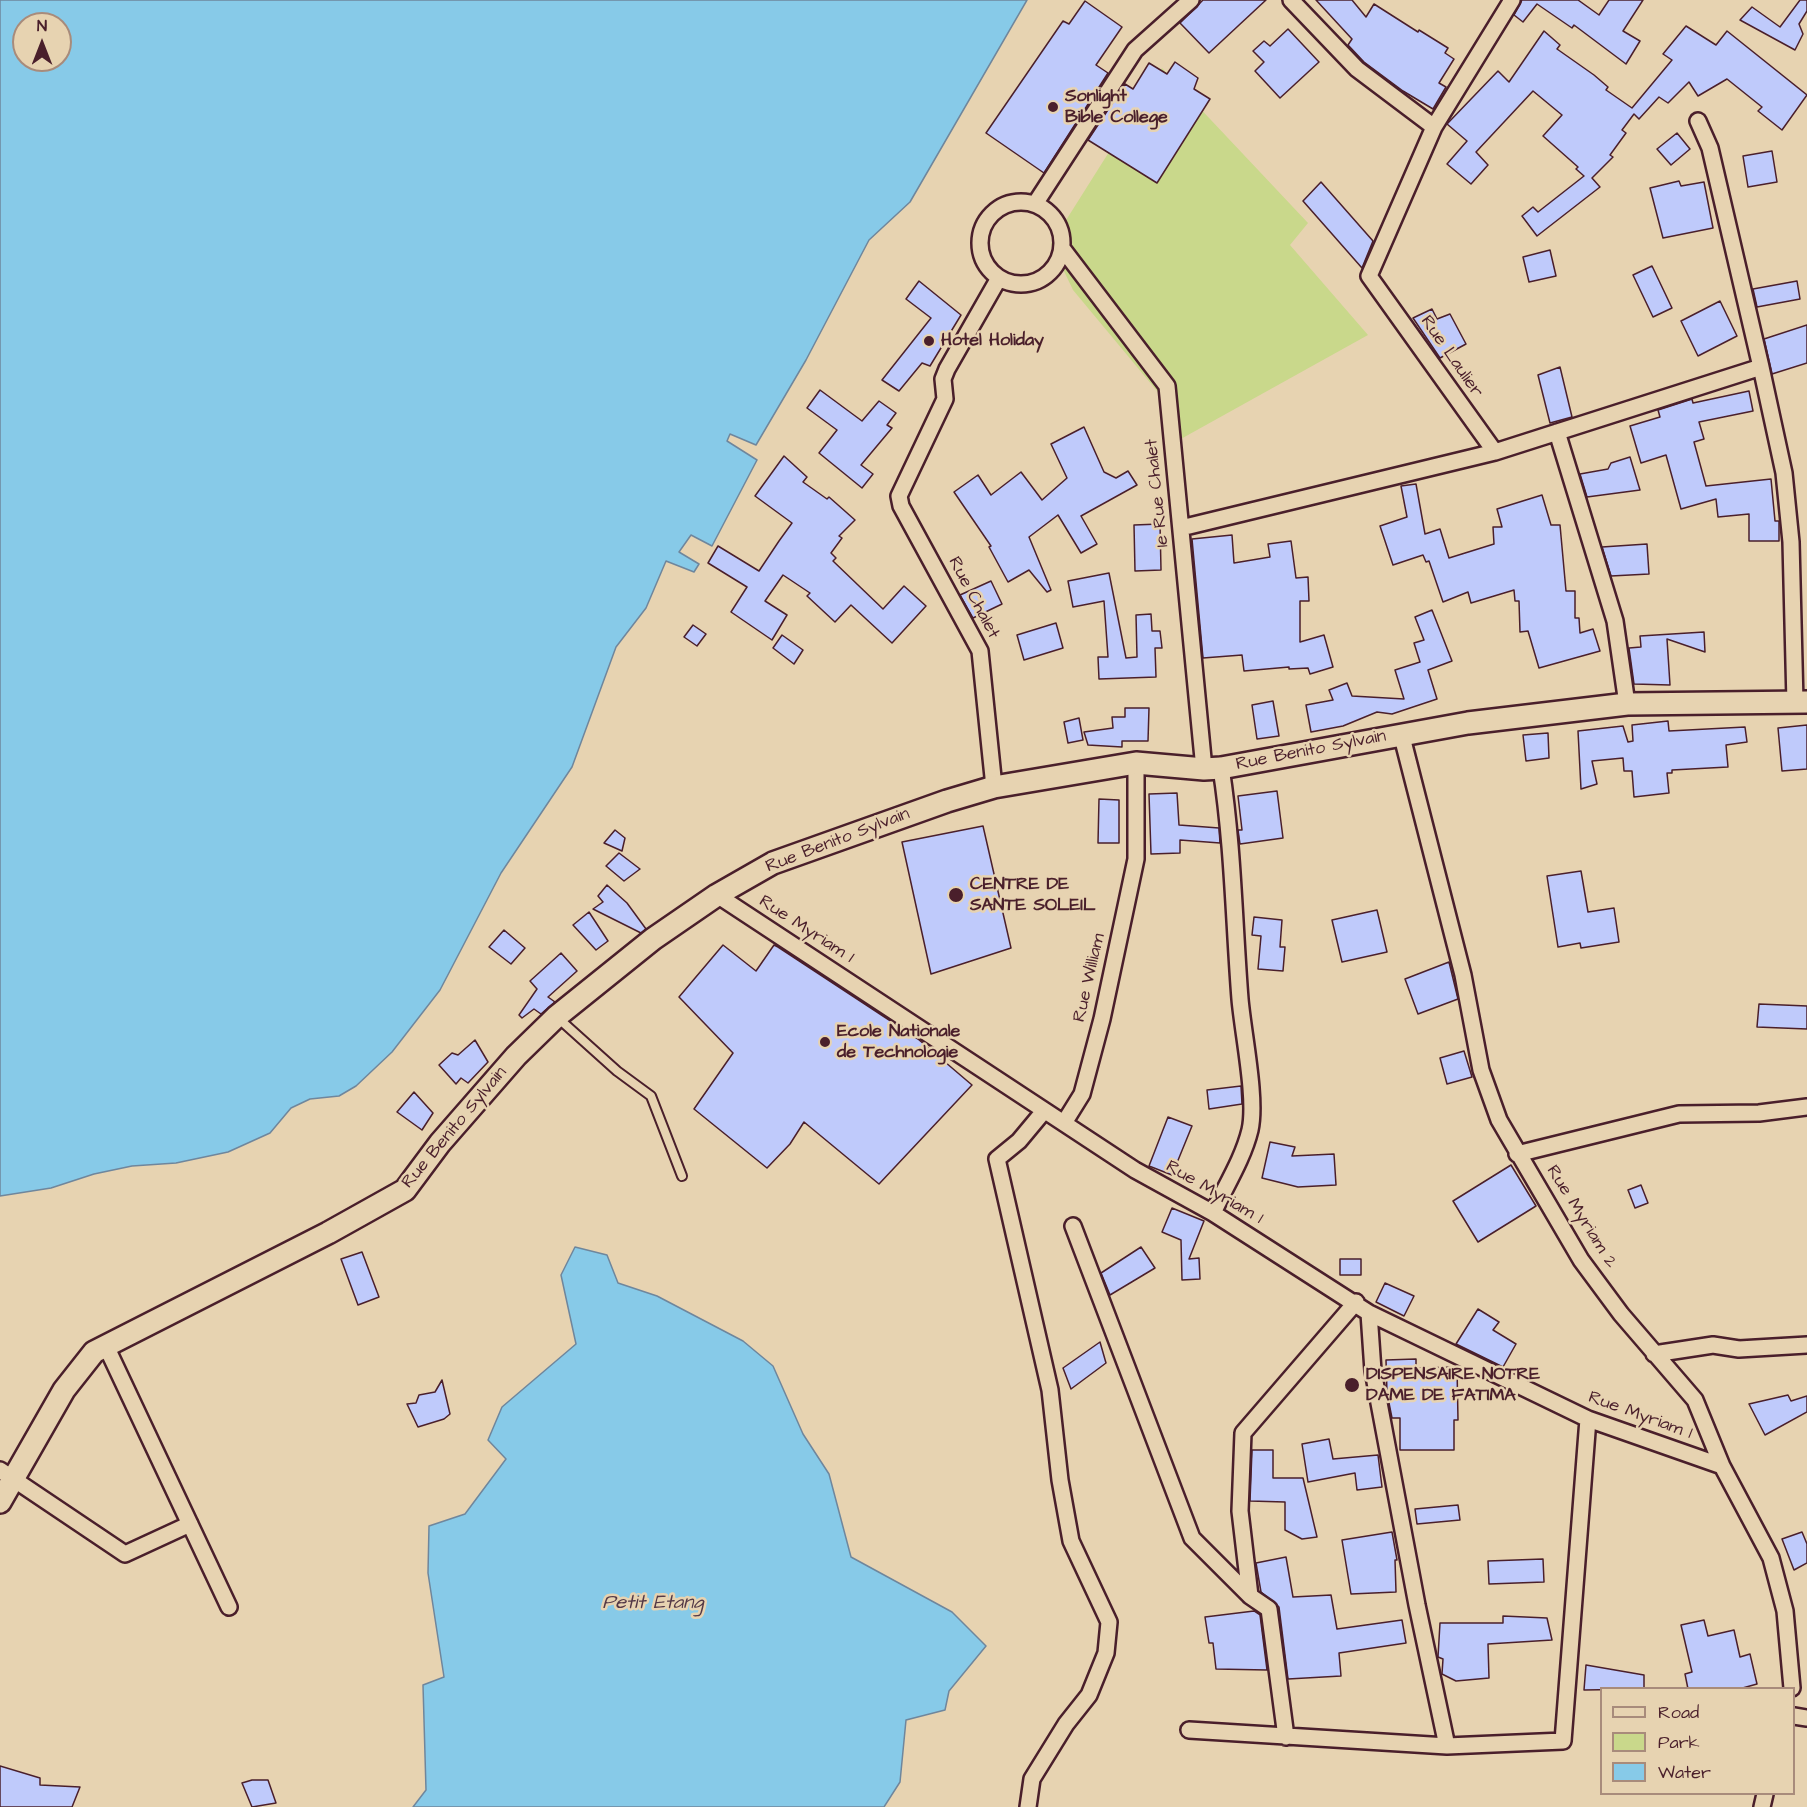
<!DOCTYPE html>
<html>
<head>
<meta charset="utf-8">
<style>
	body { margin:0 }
	#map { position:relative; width:1807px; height:1807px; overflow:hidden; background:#e7d3b1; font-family:"Architects Daughter",sans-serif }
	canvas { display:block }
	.legend { position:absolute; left:1600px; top:1687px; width:195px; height:108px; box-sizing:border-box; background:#e7d3b1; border:2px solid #a88b7b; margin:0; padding:8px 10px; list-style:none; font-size:18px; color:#4a1f2b }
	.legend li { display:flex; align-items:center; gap:12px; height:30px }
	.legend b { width:30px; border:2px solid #a88b7b }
	.north { position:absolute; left:12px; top:12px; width:60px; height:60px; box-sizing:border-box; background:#e7d3b1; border:2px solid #a88b7b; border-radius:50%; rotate:0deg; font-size:16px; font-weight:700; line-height:24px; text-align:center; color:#4a1f2b }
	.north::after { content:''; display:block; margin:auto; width:21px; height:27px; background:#4a1f2b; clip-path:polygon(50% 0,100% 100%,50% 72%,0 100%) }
</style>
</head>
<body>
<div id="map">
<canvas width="1807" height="1807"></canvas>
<ul class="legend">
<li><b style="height:8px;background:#e7d3b1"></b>Road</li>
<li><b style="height:16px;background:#c9d88b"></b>Park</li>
<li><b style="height:16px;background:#87cae8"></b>Water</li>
</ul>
<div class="north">N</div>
</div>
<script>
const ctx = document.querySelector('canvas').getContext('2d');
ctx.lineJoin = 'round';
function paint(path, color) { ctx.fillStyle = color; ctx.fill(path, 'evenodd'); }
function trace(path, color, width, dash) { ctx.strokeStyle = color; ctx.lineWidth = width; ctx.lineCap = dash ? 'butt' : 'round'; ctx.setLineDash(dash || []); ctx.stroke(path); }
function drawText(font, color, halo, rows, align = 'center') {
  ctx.font = font + ' "Architects Daughter",sans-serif'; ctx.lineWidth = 5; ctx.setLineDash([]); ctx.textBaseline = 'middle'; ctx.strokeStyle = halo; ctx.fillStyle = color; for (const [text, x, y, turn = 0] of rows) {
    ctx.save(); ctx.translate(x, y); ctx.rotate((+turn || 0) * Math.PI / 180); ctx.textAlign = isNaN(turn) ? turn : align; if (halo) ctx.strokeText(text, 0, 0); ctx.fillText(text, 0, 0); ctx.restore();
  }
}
const green = new Path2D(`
	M1162,68L1308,223L1290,245L1368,335L1179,440L1172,409L1073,290L1051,244Z`);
const water = new Path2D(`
	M0,0H1027L910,202L869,240L806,360L756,445L730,434L727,441L757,460L712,546L691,535L679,552L699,564L694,572L666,561L646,608L616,647L572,767L501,873L440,990L392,1052L356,1086L339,1096L310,1099L291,1108L270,1133L228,1152L176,1163L132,1166L94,1174L51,1188L0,1196ZM24,24H60V60H24Z
	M575,1247L607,1255L618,1283L657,1296L743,1341L773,1366L803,1434L829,1474L851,1557L952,1612L986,1646L949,1691L945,1710L906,1720L900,1782L884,1807H413L426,1790L423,1685L444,1677L428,1573L429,1526L465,1514L506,1459L488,1440L502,1407L576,1344L561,1275Z`);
const building = new Path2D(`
	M1203,0H1266L1209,53L1180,23Z
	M1316,0H1352L1366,17L1374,4L1418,32L1419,30L1448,48L1445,53L1454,59L1439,83L1446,87L1433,109L1403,91L1364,62L1348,45L1352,39Z
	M1522,0H1578L1599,15L1609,0H1643L1623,31L1640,41L1626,64L1574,25L1572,28L1537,4L1523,22L1514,15Z
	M1800,0H1807V11L1799,24L1803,34L1795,50L1740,20L1752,7L1780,27Z
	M1085,1L1122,27L1096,65L1108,73L1044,173L986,133L1063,21L1069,24Z
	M1686,26L1716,45L1727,31L1807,95L1782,130L1758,111L1762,107L1727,79L1698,96L1689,82L1668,103L1659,97L1639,119L1634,114L1622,130L1626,133L1610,155L1613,157L1592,178L1600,187L1537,236L1522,216L1533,207L1538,212L1584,176L1576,169L1578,167L1543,136L1562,115L1533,91L1476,152L1488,165L1471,184L1447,164L1467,141L1447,124L1498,71L1509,82L1544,31L1560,45L1557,49L1594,75L1608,87L1606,90L1632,108L1672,60L1663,54Z
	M1288,29L1319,62L1280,98L1255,71L1264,62L1253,51L1264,41L1270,46Z
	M1175,62L1198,78L1194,89L1210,99L1157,183L1088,140L1125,84L1133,89L1149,63L1167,74Z
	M1677,133L1690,149L1671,165L1657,149Z
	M1772,151L1777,182L1748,187L1743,156Z
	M1679,181L1681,186L1704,182L1713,228L1663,238L1650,188Z
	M1321,182L1373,241L1362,268L1303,201Z
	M1550,250L1556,276L1529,282L1523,257Z
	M1652,266L1672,308L1653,317L1633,275Z
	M919,281L961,315L930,366L922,363L899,391L882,380L931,318L906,299Z
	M1797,281L1800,299L1757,307L1753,289Z
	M1720,301L1737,336L1698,356L1681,321Z
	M1432,309L1437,319L1450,314L1466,344L1440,358L1413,318Z
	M1807,325V363L1772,374L1764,339Z
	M1560,367L1572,417L1550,423L1538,375Z
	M820,390L862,421L879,401L896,413L887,425L892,428L861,465L873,474L862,488L819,453L837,430L807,408Z
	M1749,391L1753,411L1699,422L1704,439L1694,442L1706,486L1771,479L1775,521H1779V541H1749V514L1718,517L1716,499L1681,509L1666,455L1641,463L1630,426L1660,417L1658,410L1692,399L1693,403Z
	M1084,427L1104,472L1116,478L1128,471L1137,485L1081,516L1097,544L1081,553L1058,515L1029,537L1051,590L1047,592L1029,570L1008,582L989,547L991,546L954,492L978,475L991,495L1021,472L1042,500L1067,478L1051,444Z
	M784,456L807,477L803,482L827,499L829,497L855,520L839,536L842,538L831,553L836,558L833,561L883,609L904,586L926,606L892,643L851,605L835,622L807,596L810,593L783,575L765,601L787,615L772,640L731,612L747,587L708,563L718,546L759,571L779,541L792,523L755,496Z
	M1630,457L1640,490L1587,497L1580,474L1608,469L1611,463Z
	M1416,484L1425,534L1440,529L1449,558L1494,544L1493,527H1502L1497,509L1542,495L1551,525H1560L1566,591H1575V618H1579L1580,633L1593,629L1600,651L1539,668L1528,631L1520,632L1519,601H1515L1514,590L1471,603L1468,592L1443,602L1429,561L1426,562L1423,555L1393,565L1380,526L1407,517L1401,486Z
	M1160,524L1161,570L1135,571L1134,525Z
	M1232,535L1234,563L1270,557L1268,544L1291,541L1296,578L1308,577L1309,601H1300V642L1324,635L1333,667L1310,674L1308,668L1289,669V667L1244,671L1242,655L1203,658L1192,539Z
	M1647,544L1649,574L1611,576L1602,547Z
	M1109,573L1126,658L1137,657L1136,615L1151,614L1152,631H1160L1162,648H1155L1156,677L1099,679L1098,657H1108L1104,601L1073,607L1068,581Z
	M991,581L1002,604L973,618L960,595Z
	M1432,610L1452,661L1428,670L1437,699L1392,714L1377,712L1343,726L1311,732L1306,705L1333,700L1329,690L1347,683L1352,696L1404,699L1395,670L1420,662L1414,643L1424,640L1415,617Z
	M1056,623L1063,648L1024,660L1017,635Z
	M693,625L706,634L697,646L684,637Z
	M1704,632L1705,652L1667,639L1670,685L1634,684L1629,648L1641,647L1640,636Z
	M782,635L803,650L794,664L773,648Z
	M1273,701L1279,736L1257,739L1252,705Z
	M1125,708H1149L1148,741H1122V747L1088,745L1084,732L1113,728L1112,717H1125Z
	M1079,718L1083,740L1068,743L1064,722Z
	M1668,721L1669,731L1745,727L1747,742L1726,745L1728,767L1672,770V773H1667L1669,793L1634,797L1632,771H1624L1623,758L1592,761L1597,784L1581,789L1578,731L1623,726L1628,742L1633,741L1632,725Z
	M1807,725V769L1782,771L1778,728Z
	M1548,733L1549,758L1526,761L1523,735Z
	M1277,791L1283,838L1240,844L1238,830H1242L1238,796Z
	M1177,793L1179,825L1219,828L1220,843L1180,840V853L1151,854L1149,794Z
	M1099,799L1119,800V843H1098Z
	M983,826L1011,948L931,974L902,842Z
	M615,830L625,838L622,851L604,843Z
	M619,853L640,869L624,881L606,866Z
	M1581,871L1588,912L1614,908L1619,942L1581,948L1580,943L1558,947L1547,876Z
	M607,885L627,903L646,929L641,933L593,909L603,902L598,896Z
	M1377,910L1387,952L1342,962L1332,920Z
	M589,912L608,941L596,950L573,925Z
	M1254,917L1282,920L1280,947H1285L1283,971L1258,969L1261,936L1252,935Z
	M504,930L525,948L511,964L489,947Z
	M723,945L756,971L774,945L778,947L918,1039L972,1085L879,1184L804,1122L790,1144L767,1168L694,1109L733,1053L679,997Z
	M561,953L577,971L548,997L555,1002L541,1014L534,1009L522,1018L519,1015L537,989L530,981Z
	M1449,962L1458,999L1418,1014L1405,979Z
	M1759,1004L1807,1006V1029L1757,1027Z
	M475,1040L488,1062L468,1083L461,1078L456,1084L439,1065L452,1053L458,1055Z
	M1464,1051L1472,1077L1447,1084L1440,1058Z
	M1241,1086L1242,1104L1209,1109L1207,1090Z
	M414,1092L433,1113L422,1130L397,1112Z
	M1168,1117L1192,1126L1172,1175L1149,1166Z
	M1270,1142L1295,1147L1292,1156L1334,1154L1336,1185L1298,1187L1262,1178Z
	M1511,1165L1536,1206L1478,1242L1453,1201Z
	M1641,1185L1648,1203L1635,1208L1628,1190Z
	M1172,1208L1204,1221L1189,1259L1199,1258L1200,1279L1182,1280L1181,1240L1162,1232Z
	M1141,1247L1155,1268L1110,1295L1101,1273Z
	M362,1252L379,1297L358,1305L341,1259Z
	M1340,1259H1361V1275H1340Z
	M1385,1283L1414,1296L1404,1316L1376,1302Z
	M1478,1309L1499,1322L1493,1330L1516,1344L1503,1367L1456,1344Z
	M1100,1342L1106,1363L1071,1389L1063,1368Z
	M1416,1359V1368L1457,1367L1458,1420H1454V1450H1400V1418H1392L1387,1393L1386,1360Z
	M442,1380L450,1414L444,1419L418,1427L407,1404L416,1403L419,1395L435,1392Z
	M1788,1395L1791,1401L1807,1396V1412L1765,1435L1749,1404Z
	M1329,1439L1333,1459L1378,1455L1382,1487L1357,1490L1355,1473L1308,1482L1302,1444Z
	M1252,1450H1273V1478H1303L1317,1537L1302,1539L1285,1530V1502L1250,1501Z
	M1458,1505L1460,1520L1417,1524L1415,1509Z
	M1392,1532L1397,1560H1395L1396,1592L1351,1594L1342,1540Z
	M1802,1532L1807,1544V1563L1794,1570L1782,1539Z
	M1286,1557L1293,1597L1331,1595L1337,1629L1402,1620L1406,1643L1339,1653L1341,1676L1288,1679L1279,1607L1261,1592L1256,1563Z
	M1543,1559L1544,1582L1489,1584L1488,1561Z
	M1254,1611L1260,1615L1267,1670L1216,1669L1213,1643H1209L1205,1617Z
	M1503,1616L1547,1618L1552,1640L1488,1644L1489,1678L1456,1681L1442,1674L1443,1659L1438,1657L1440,1623H1503Z
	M1704,1620L1708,1636L1734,1630L1740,1657L1750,1654L1757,1684L1739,1689H1688L1685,1674L1692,1672L1681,1625Z
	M1586,1665L1644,1675V1689L1584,1690Z
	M0,1766L40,1778V1785L80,1787L72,1807H0Z
	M252,1780H268L276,1803L252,1807L242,1783Z`);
const service = new Path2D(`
	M558,1018L617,1071L651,1096L682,1176`);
const minor = new Path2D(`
	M1291,0L1357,69L1434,127
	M1698,121L1710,148L1761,367
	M980 243a41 41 0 1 1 82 0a41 41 0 1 1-82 0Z
	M1035,204L1135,50L1191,0
	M1062,248L1167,386L1204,769
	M1557,432L1615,621L1627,704
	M1495,452L1761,367L1784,473L1791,542L1795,703
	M1181,528L1495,452L1369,276L1434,127L1512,0
	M1401,733L1463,975L1481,1070L1499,1120L1581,1260L1621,1314L1695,1400L1722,1466L1771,1558L1785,1611L1792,1688
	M994,787L980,651L901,506L899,496L945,399L943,379L947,369L999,278
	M717,895L1135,1170L1213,1213L1369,1313L1588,1419L1722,1466
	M1064,1123L1082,1094L1102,1019L1136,859V763
	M1517,1154L1679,1114L1759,1113L1807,1107
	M1213,1213C1225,1187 1243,1159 1250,1130C1257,1099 1243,1034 1240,999C1234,922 1233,845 1221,768
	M1073,1226L1192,1538L1250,1596
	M1369,1313L1373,1371L1417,1605L1447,1746
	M106,1346L229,1607
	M1654,1354L1713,1345L1739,1349L1807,1345
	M0,1470L125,1554L190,1524
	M1794,1716L1807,1718
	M1189,1730L1447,1746L1563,1741L1588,1419
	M1286,1737L1269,1609L1250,1596L1240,1511L1243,1433L1356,1302
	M1028,1807L1032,1779L1066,1724L1089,1695L1106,1653L1109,1622L1071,1541L1060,1480L1050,1390L997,1159L1019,1141L1044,1111
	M1762,1807L1765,1794`);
const secondary = new Path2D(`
	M0,1502L64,1390L94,1352L328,1233L405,1190L440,1143L516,1056L556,1017L653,939L717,895L773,863L947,801L994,787L1136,763L1204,769L1221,768L1468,723L1627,704L1807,702`);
const markers = [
	[1053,107,6,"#4a1f2b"],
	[929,341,6,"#4a1f2b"],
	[956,895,8,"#4a1f2b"],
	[825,1042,6,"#4a1f2b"],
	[1352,1385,8,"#4a1f2b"]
];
const poiNames = [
	["Sonlight",1065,97],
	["Bible College",1065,118],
	["Hotel Holiday",941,341],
	["CENTRE DE",970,885],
	["SANTE SOLEIL",970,906],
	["Ecole Nationale",837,1032],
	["de Technologie",837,1053],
	["DISPENSAIRE NOTRE",1366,1375],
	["DAME DE FATIMA",1366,1396]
];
const streetNames = [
	["Rue Laulier",1451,357,55],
	["1e Rue Chalet",1158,493,-96],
	["Rue Chalet",973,598,62],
	["Rue Benito Sylvain",1311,751,-11],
	["Rue Benito Sylvain",838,841,-21],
	["Rue Myriam 1",806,930,33],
	["Rue William",1090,978,-77],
	["Rue Benito Sylvain",455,1128,-50],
	["Rue Myriam 1",1214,1193,30],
	["Rue Myriam 2",1581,1217,58],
	["Rue Myriam 1",1640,1416,20]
];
const waterNames = [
	["Petit Etang",653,1604]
];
paint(green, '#c9d88b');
paint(water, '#87cae8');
trace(water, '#6f869c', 1.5);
paint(building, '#bfcafb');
trace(building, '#4a1f2b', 1.5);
trace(service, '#4a1f2b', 12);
trace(minor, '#4a1f2b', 20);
trace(secondary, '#4a1f2b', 26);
trace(service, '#e7d3b1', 8);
trace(minor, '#e7d3b1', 15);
trace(secondary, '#e7d3b1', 21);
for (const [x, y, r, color] of markers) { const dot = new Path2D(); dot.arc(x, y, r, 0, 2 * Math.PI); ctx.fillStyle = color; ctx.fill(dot); trace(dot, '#e7d3b1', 2); }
drawText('bold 18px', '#4a1f2b', '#e7d3b1', poiNames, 'left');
drawText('18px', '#4a1f2b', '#e7d3b1', streetNames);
drawText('italic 20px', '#533947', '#e7d3b1', waterNames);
</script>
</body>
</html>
